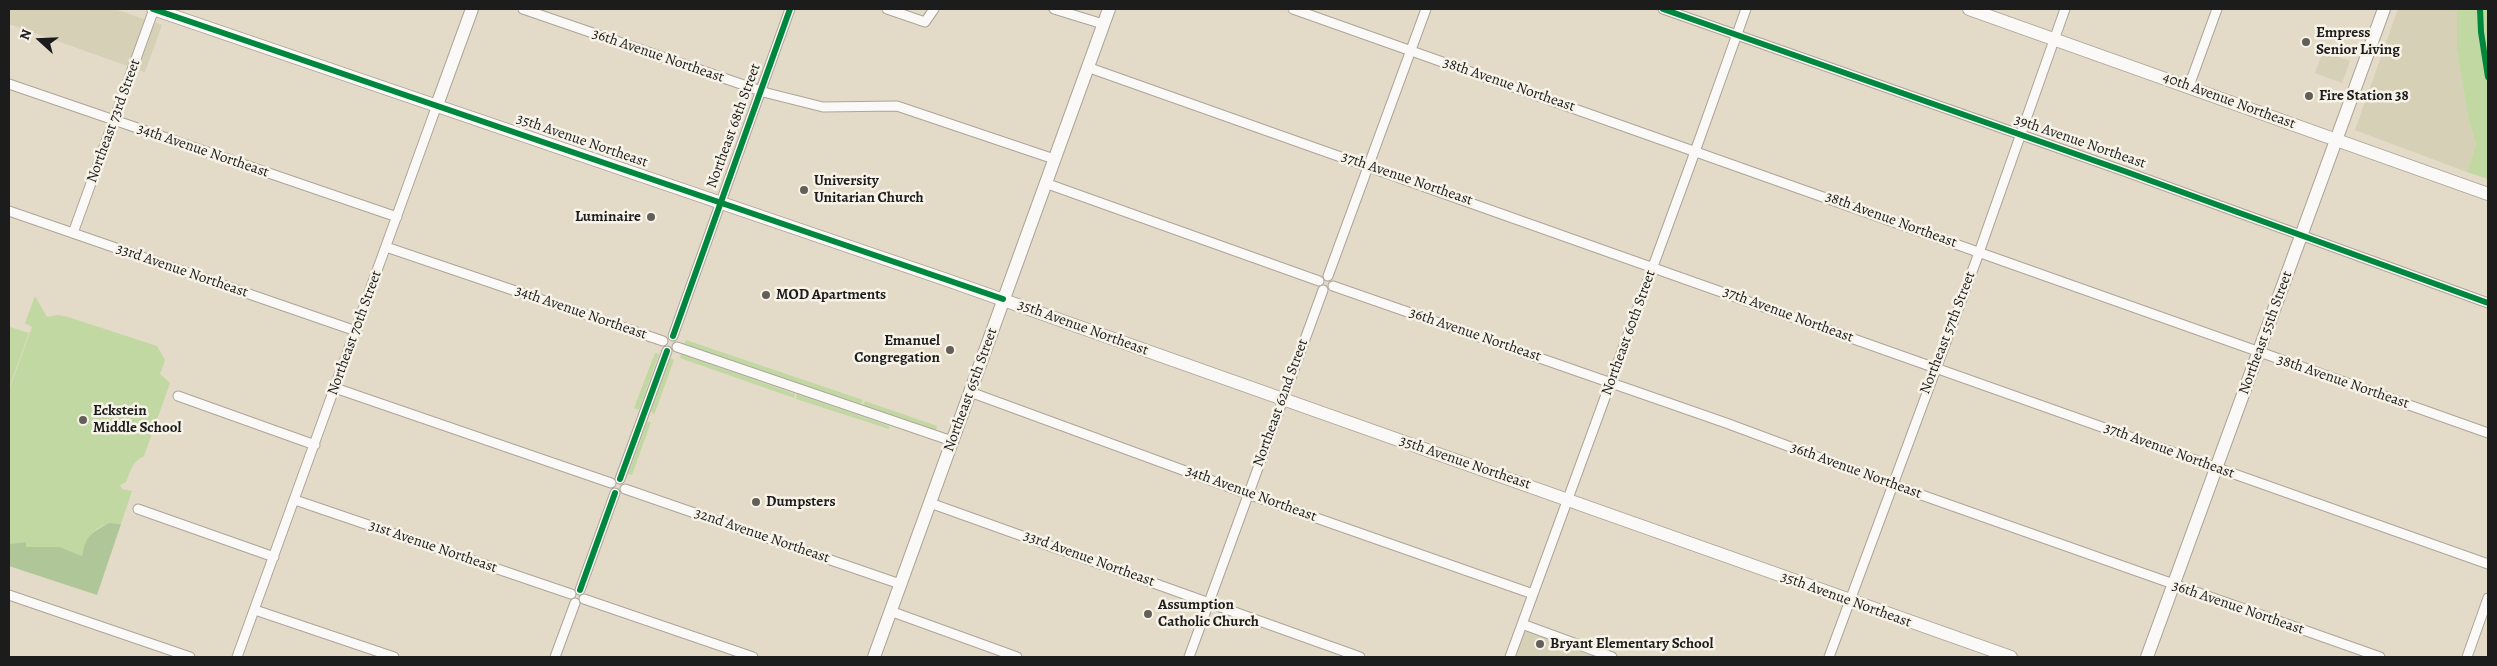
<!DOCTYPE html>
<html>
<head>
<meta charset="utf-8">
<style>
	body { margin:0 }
	#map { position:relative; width:2497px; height:666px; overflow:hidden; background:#e3dac7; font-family:Alegreya,serif }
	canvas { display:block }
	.frame { position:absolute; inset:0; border:10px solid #1c1c1c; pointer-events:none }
	.north { position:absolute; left:15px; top:15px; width:50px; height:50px; -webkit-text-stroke:4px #f7f3e8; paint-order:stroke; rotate:290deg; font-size:14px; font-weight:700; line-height:20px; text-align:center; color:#1c1c1c }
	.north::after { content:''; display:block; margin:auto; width:18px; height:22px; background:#1c1c1c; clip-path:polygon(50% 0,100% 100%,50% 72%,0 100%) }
</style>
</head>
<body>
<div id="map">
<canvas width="2497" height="666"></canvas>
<div class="frame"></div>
<div class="north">N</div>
</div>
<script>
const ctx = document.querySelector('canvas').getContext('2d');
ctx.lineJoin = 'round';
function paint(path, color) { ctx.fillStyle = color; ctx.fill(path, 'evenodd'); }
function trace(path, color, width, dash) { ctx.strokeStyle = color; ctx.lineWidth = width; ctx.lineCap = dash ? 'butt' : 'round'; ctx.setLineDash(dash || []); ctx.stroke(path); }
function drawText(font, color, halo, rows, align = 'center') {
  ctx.font = font + ' Alegreya,serif'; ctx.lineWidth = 5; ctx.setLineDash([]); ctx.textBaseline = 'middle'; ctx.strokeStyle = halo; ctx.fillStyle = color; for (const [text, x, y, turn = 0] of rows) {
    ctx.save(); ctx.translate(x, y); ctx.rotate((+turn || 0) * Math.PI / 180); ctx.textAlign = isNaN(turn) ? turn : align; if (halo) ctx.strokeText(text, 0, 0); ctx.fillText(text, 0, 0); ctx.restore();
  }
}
const built = new Path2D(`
	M9,9H114L162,25L145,72L9,24Z
	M2398,9H2457V51L2469,122L2476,144L2467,172L2355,130Z
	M2323,51L2350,61L2342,83L2315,73Z
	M1525,631L1595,657H1516Z`);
const green = new Path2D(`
	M2457,9H2488V179L2467,172L2476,144L2469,122L2457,51Z
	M35,296L47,317L58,315L68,317L157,346L165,360L160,374L170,383L144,456C132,462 131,470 126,482L120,485L122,489L132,491L121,524C98,521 86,535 82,556L60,547H26L25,542L9,544V390L32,327L25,323Z
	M10,327L29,333L9,388V332Z
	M686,340L863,400L861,404L684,344Z
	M655,353L659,354L639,410L634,408Z
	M681,354L795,394L794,398L680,358Z
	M670,358L674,360L654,415L651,411Z
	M797,394L889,426V429L796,399Z
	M865,401L937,426L936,430L863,405Z
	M647,422H651L632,475L628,474Z`);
const forest = new Path2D(`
	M109,523L121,524L97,595L9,566V544L26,542V547H60L82,556C86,535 91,533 109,523Z`);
const street = new Path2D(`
	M523,9L767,93L823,107L897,106L1054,159
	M887,9L925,22L934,9
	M1054,9L1103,24
	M1293,9L2488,433
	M1663,9L2124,171L2488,303
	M1087,67L2488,564
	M9,84L397,217
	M2189,86L2217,9
	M1045,183L1319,281
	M9,211L356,331
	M73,233L154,9
	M386,247L663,341
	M1328,276L1426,9
	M1333,286L1726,423L1882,481L2380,657
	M673,336L790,9
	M677,347L952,441
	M335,388L611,483
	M970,392L1248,494L1533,594
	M178,396L315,445
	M620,479L667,351
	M625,489L900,584
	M295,500L571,594
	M930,503L1360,657
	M138,509L274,557
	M580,590L615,493
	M9,595L190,657
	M584,599L753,657
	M255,610L394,657
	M890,611L1017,657
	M1522,624L1612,657
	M237,657L437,105
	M555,657L575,603
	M1189,657L1323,290
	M1510,657L1692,160L1746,9
	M1829,657L1976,261L2065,9
	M2467,657L2488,598`);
const secondary = new Path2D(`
	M153,9L947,280L2011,657
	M1969,9L2488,194
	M437,105L472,9
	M874,657L1109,9
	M2147,657L2384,9`);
const cycleway = new Path2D(`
	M153,9L1003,299
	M1663,9L2124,171L2488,303
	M2480,9L2481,32L2488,77
	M673,336L790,9
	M620,479L667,351
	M580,590L615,493`);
const markers = [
	[2306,42,5,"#625e58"],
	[2309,96,5,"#625e58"],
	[804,190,5,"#625e58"],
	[651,217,5,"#625e58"],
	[766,295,5,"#625e58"],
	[950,350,5,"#625e58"],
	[83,420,5,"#625e58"],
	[756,502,5,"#625e58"],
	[1148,614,5,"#625e58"],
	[1540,644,5,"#625e58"]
];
const poiNames = [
	["Empress",2316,33],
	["Senior Living",2316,50],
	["Fire Station 38",2319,96],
	["University",814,181],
	["Unitarian Church",814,198],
	["Luminaire",641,217,"right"],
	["MOD Apartments",776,295],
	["Emanuel",940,341,"right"],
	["Congregation",940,358,"right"],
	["Eckstein",93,411],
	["Middle School",93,428],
	["Dumpsters",766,502],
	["Assumption",1158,605],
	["Catholic Church",1158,622],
	["Bryant Elementary School",1550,644]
];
const streetNames = [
	["36th Avenue Northeast",658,56,19],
	["38th Avenue Northeast",1509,85,19],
	["40th Avenue Northeast",2229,101,20],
	["Northeast 73rd Street",114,121,-70],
	["Northeast 68th Street",734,126,-70],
	["35th Avenue Northeast",582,141,19],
	["39th Avenue Northeast",2080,142,19],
	["34th Avenue Northeast",203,151,19],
	["37th Avenue Northeast",1407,179,19],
	["38th Avenue Northeast",1891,220,20],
	["33rd Avenue Northeast",182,271,19],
	["34th Avenue Northeast",581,313,19],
	["37th Avenue Northeast",1788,315,20],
	["35th Avenue Northeast",1083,328,20],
	["Northeast 70th Street",355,333,-70],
	["Northeast 60th Street",1629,333,-70],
	["Northeast 57th Street",1948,333,-69],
	["Northeast 55th Street",2266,333,-70],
	["36th Avenue Northeast",1475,335,19],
	["38th Avenue Northeast",2343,382,19],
	["Northeast 65th Street",971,390,-70],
	["Northeast 62nd Street",1281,403,-70],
	["37th Avenue Northeast",2169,451,20],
	["35th Avenue Northeast",1465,463,19],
	["36th Avenue Northeast",1856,471,20],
	["34th Avenue Northeast",1251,494,20],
	["32nd Avenue Northeast",762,536,19],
	["31st Avenue Northeast",433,547,19],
	["33rd Avenue Northeast",1089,559,20],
	["35th Avenue Northeast",1846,600,20],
	["36th Avenue Northeast",2238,608,19]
];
paint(built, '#d6d0b6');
paint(green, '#c2d8a2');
paint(forest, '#afc798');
trace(street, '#aba599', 11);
trace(secondary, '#aba599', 14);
trace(street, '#fbf9f7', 9);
trace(secondary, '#fbf9f7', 12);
trace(cycleway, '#00873e', 6);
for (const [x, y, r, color] of markers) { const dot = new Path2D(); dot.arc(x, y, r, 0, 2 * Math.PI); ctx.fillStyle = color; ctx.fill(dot); trace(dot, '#f7f3e8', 2); }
drawText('bold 15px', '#1c1c1c', '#f7f3e8', poiNames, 'left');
drawText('15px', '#1c1c1c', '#f7f3e8', streetNames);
</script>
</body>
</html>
